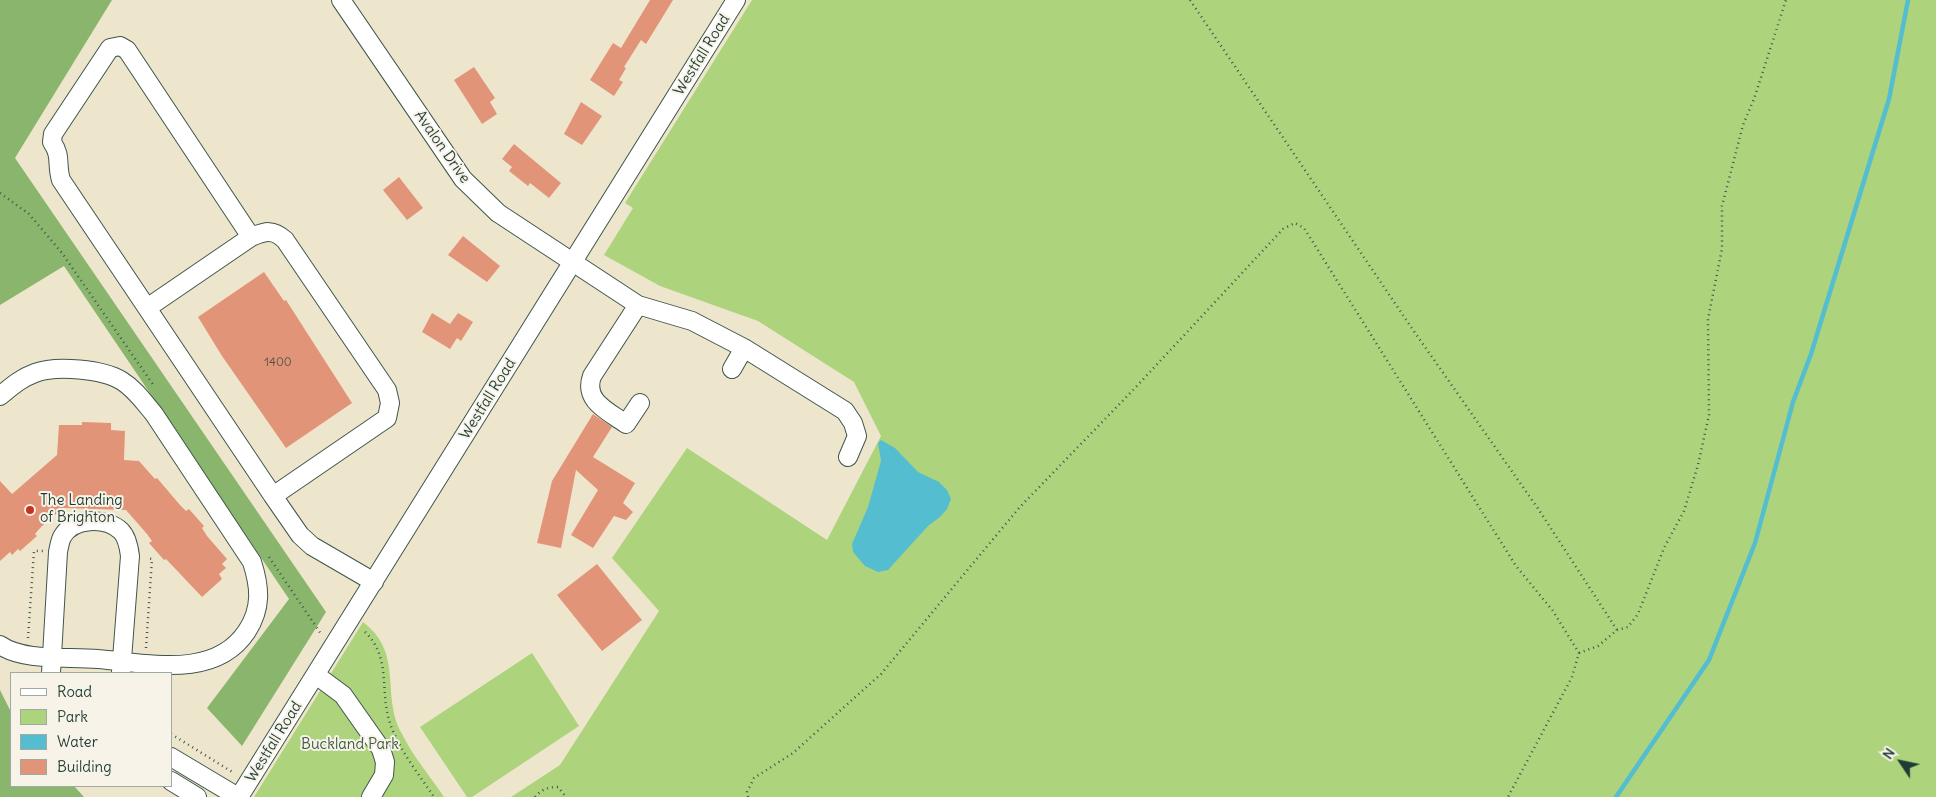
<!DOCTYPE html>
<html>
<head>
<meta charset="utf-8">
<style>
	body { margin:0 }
	#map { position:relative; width:1936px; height:797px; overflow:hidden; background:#eee6cc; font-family:Delius,sans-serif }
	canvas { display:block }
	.legend { position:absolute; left:10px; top:672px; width:162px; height:115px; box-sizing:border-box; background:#f7f3e8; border:1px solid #a1aaa0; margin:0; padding:6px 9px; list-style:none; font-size:15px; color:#1f3d34 }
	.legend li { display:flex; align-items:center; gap:10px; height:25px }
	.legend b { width:25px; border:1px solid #a1aaa0 }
	.north { position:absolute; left:1876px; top:737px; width:50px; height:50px; -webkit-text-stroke:4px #f7f3e8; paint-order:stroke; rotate:304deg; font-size:14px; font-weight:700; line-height:20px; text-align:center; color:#1f3d34 }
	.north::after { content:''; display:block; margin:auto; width:18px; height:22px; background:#1f3d34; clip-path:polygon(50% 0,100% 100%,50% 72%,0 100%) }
</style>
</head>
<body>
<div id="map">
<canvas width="1936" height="797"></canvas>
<ul class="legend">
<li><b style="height:6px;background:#fff"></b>Road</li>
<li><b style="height:14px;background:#add37d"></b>Park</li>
<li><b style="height:14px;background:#54bed0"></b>Water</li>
<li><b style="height:14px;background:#e29479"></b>Building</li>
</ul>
<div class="north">N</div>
</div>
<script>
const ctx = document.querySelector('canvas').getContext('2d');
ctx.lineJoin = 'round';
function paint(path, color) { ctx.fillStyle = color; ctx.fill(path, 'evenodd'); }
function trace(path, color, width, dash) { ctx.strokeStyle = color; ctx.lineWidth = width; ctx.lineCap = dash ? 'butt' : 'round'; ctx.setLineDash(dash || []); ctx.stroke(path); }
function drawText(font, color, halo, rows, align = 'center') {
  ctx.font = font + ' Delius,sans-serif'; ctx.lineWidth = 4; ctx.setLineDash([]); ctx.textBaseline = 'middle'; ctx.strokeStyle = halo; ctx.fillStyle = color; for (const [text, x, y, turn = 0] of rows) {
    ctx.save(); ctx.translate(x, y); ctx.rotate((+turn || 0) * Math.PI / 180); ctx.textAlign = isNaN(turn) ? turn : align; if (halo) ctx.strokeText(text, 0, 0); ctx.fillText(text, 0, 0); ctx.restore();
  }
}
const green = new Path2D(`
	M752,0H1936V797H511L560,765L659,611L612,558L687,448L827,540L881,436L854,382L758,321L660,286L604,255L633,208L625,203Z
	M363,622C404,653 381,694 401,732C412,755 430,776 444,797H254Z
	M532,653L579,726L472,797H467L420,727Z`);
const forest = new Path2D(`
	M0,0H112L15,158L326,612L242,746L207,708L289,599L64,266L0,305Z
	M0,690L11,712V786H74L84,797H0Z`);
const water = new Path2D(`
	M881,440L895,448L918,472L939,482L947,490L951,499L947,509L940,517L928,526L888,570L878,572L865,566L853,552L852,544L868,507L881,461L878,443Z`);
const stream = new Path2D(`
	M1616,797L1709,660L1755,543L1793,402L1811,354L1889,99L1908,0`);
const building = new Path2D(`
	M650,0H673L646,44L641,40L624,67L626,68L619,80L623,82L614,96L590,80L613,43L621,48Z
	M474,67L495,98L490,102L497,114L482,124L454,80Z
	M581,102L602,116L582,145L564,134Z
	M514,144L561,183L549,198L530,183L528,186L509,171L512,167L502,159Z
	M399,177L423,208L407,220L383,190Z
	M463,236L500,266L487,282L448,255Z
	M264,272L284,301L286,300L352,403L286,448L222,356L198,317Z
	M432,313L450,324L458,313L473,322L461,341L457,338L450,349L422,332Z
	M593,414L612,427L593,457L635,483L623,503L633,512L626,520L614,516L593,548L571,535L598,490L576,470L561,548L537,543L552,481Z
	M82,422L111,423V430L125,431L124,460L139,461L155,479L157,478L180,505L186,511L189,509L204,526L202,528L207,536L227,559L222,564L226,568L219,574L222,579L202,597L166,559L164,560L149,543L152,541L147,534L126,510L63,508L41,527L35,534L37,536L20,551L18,549L12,555L10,552L0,561V481L12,494L57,455L59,425H82Z
	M597,564L642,620L602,651L557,595Z`);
const path = new Path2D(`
	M1190,0L1411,327L1539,510L1617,630
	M0,193L29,214L62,253L154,386
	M269,557L321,634
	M365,632C391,657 380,689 389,720C397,747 418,773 434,797
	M28,638L34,551H43
	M146,648L152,559L147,558
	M1579,653L1598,646L1617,630L1628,627L1638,614L1664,548L1684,511L1698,465L1709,415L1708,319L1722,249V206L1743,125L1754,99L1786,0
	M171,734L234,773
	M535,797C542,789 548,787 558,787L566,797
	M748,797L747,792L754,778L793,753L881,674L1019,508L1135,388L1283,229L1295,223L1304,228L1516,566L1553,611L1579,653L1572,677L1508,797`);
const minor = new Path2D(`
	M341,0L463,179L498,213L638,305L692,321L744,348L845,411L853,423L857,436L848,457
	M638,305L592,376C583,401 608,411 626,424L640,403
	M147,308L61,180C56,164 62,157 52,142L53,134L110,48L120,46L127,50L251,237
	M732,369L744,348
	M0,396C11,387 21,378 35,373C56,365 103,369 122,381C135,389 144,402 154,414L252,562C260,587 262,608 247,631C215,680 147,663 98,659C70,656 24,662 0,645
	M273,496L147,308L251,237C266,231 273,229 285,240L387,390L390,403L387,418L273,496L300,535L312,546L374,582
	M51,673L58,552C59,547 60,541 62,537C73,517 106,517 121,531C127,537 129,548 130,556L121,672
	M316,675L343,695L381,749L385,762L384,775L371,797
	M171,757L238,797
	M171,781L197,797
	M239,797L736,0`);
const markers = [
	[30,510,5,"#c8321e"]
];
const numberNames = [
	["1400",278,363]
];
const streetNames = [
	["Westfall Road",702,55,-58],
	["Avalon Drive",442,147,55],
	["Westfall Road",488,399,-58],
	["Westfall Road",274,742,-58]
];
const poiNames = [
	["The Landing",40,501],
	["of Brighton",40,518]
];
const parkNames = [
	["Buckland Park",350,745]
];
paint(green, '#add37d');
paint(forest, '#8ab56c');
paint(water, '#54bed0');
trace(stream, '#54bed0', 4.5);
paint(building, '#e29479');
trace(minor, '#3e564b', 20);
trace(path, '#3e564b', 2.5, [1, 4]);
trace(minor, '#fff', 18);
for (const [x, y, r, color] of markers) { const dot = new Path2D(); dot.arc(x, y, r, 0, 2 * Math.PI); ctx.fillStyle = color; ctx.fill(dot); trace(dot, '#f7f3e8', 2); }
drawText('12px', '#505345', null, numberNames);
drawText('15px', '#1f3d34', '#f7f3e8', streetNames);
drawText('15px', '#1f3d34', '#f7f3e8', poiNames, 'left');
drawText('15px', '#3b5b43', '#f7f3e8', parkNames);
</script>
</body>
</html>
